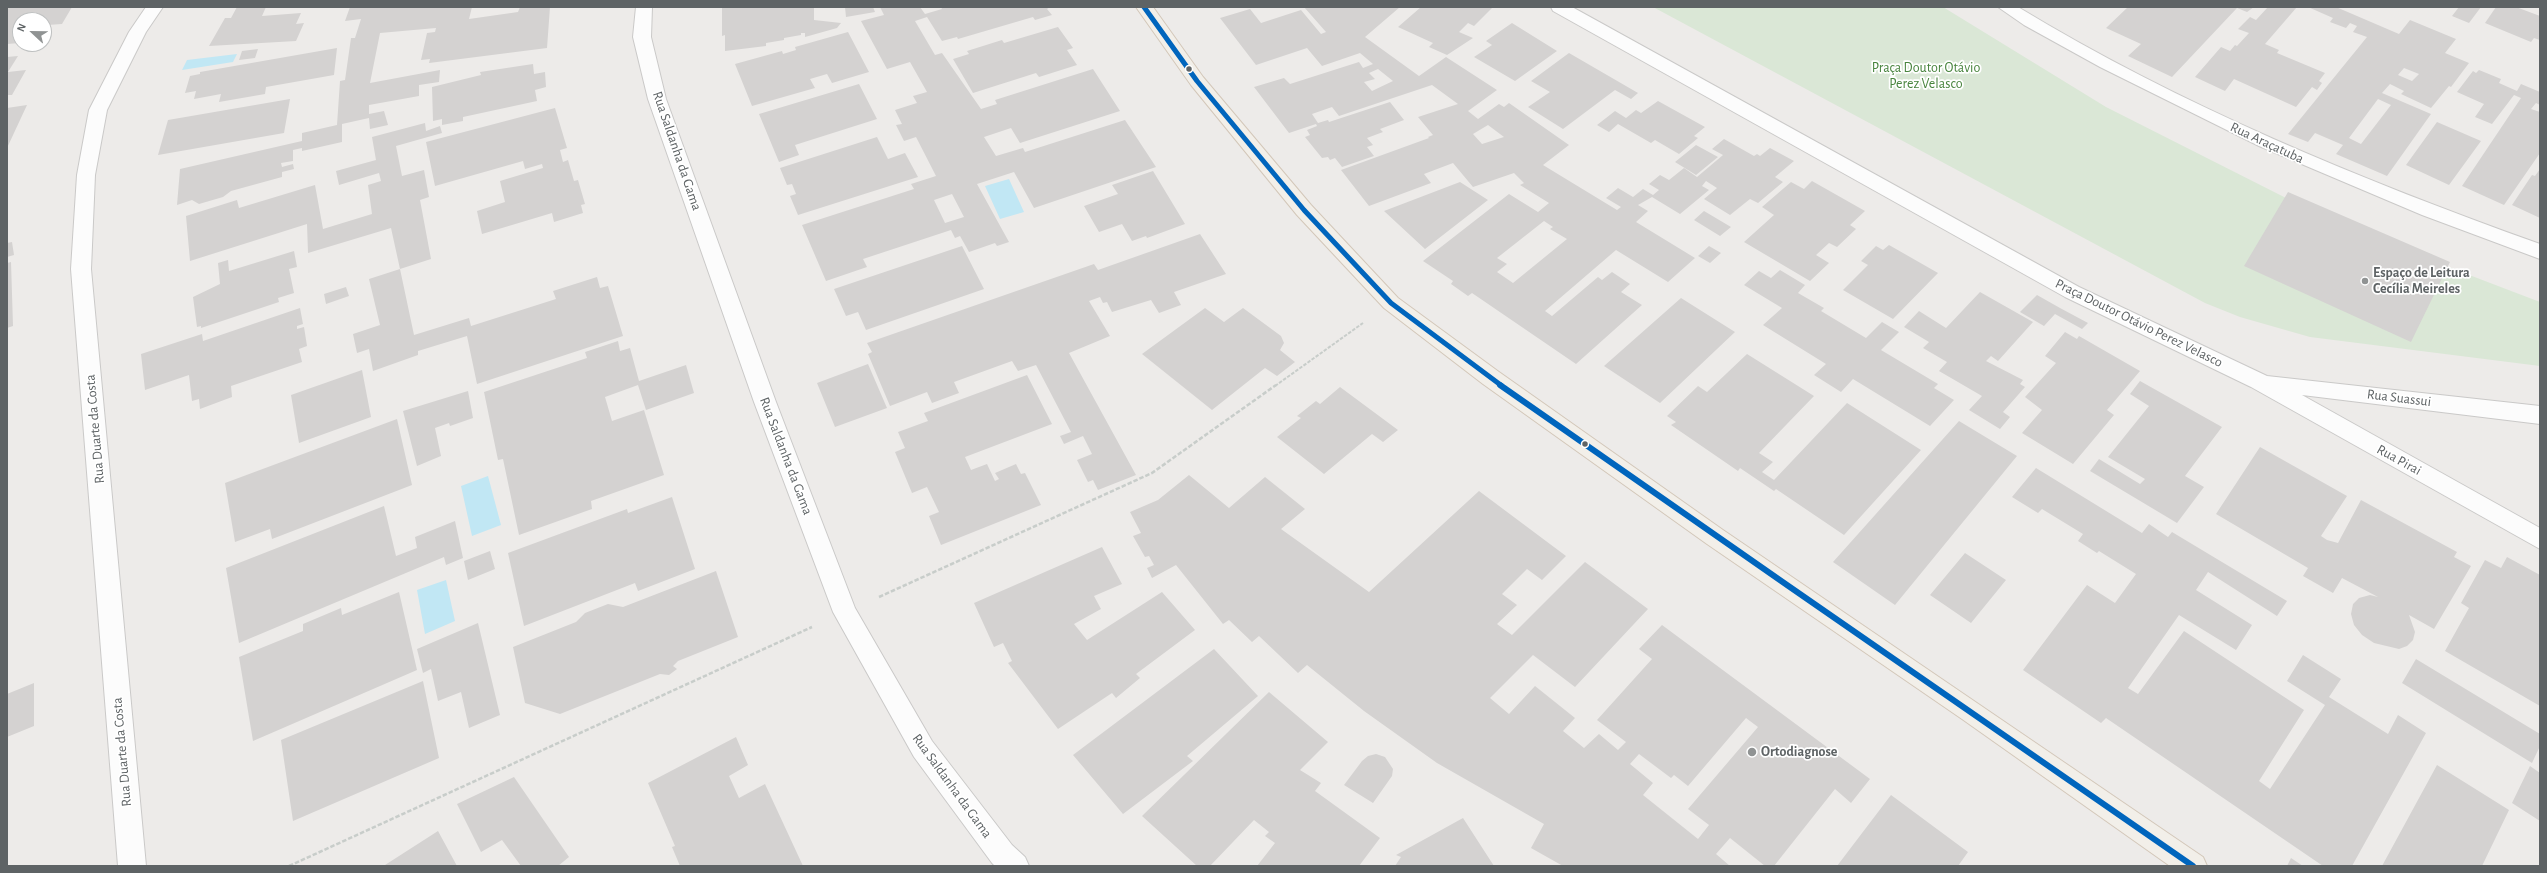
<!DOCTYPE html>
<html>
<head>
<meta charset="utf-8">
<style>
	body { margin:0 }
	#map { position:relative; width:2547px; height:873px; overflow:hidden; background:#edebe9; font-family:"Alegreya Sans",sans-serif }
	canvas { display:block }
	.frame { position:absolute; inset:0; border:8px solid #5e6365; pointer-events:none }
	.north { position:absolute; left:12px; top:12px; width:40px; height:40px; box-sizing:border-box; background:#fff; border:1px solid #bfc1c1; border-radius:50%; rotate:292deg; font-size:11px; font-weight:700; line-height:16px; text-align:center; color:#5e6365 }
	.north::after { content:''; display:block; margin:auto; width:14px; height:18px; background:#909393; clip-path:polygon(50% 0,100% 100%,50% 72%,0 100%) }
</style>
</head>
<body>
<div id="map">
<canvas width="2547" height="873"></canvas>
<div class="frame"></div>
<div class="north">N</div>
</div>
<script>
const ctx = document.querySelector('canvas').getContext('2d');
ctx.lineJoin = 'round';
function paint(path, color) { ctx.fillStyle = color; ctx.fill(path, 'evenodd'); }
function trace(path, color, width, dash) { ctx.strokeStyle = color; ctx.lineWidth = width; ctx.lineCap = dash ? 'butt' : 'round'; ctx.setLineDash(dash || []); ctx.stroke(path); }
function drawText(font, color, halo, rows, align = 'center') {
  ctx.font = font + ' "Alegreya Sans",sans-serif'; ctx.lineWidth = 3.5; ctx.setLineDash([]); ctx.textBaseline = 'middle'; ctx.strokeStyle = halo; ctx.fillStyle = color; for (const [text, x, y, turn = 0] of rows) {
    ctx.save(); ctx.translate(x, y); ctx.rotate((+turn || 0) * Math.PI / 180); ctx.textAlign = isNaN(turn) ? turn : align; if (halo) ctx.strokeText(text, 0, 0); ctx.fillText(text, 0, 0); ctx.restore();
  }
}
const green = new Path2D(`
	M1653,7H1943L2106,107L2288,199L2409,252L2540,302V366L2310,337L2240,317L2205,303Z`);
const water = new Path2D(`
	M237,54L233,62L182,70L187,60Z
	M1009,179L1024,212L1000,219L985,186Z
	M488,476L501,525L472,536L461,486Z
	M446,580L455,621L425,634L417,590Z`);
const building = new Path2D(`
	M7,7H72L62,24L47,25L44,30V20H20V43L7,44Z
	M237,7H266L262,16L301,13L296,24L304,23L296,41L209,46L225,18H231Z
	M350,7H472L469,19L518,12L520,7H550L547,48L429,63L430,59L421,60L427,33L435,32L436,28L380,33L370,83L440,70L439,82L419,85V96L369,105V114L384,111L388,125L370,129L369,118L342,124V142L302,151V148L293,150V161L281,163L282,167L293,164L294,169L282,172V177L231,191L223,197L199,204L192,200L177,205L180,169L302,141V133L337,125L340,81L345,80L351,38H355L361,19L345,21Z
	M722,7H814V20L841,23L837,28L805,37V33H801V35L784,38V40L766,43V46L725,51V35L722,36Z
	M845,7H873L875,12L846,17Z
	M880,7H920L925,14L942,9L941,7H1050L1047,9L1052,15L1035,20L1033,17L958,39L957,37L942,41L927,17L915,21L935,55L942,53L981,109L997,104L995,100L1093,69L1120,111L1020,143L1011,128L984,137L996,156L1023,148L1025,152L1125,120L1156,167L1034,208L1014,172L977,184L1009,242L997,246L995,243L969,252L960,236L955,238L951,230L863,259L867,267L826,281L802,225L914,189L911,184L936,176L916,137L904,141L896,125L902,124L895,110L917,103L913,96L927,92L910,62L887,69L861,21L884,15ZM952,194L964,217L945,223L934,200Z
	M1304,7H1400L1365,37L1419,76L1446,57L1497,90L1468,111L1478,119L1499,104L1504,107L1509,103L1569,145L1543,165L1617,210L1621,207L1606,198L1618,188L1633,197L1643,189L1653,195L1659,190L1649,184L1660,175L1669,180L1684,168L1697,177L1723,155L1712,149L1724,139L1754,156L1757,154L1760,156L1770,148L1794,161L1775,177L1783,182L1758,203L1750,199L1730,215L1704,199L1717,188L1706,181L1702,186L1709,190L1680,214L1652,197L1638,205L1648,211L1636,222L1695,258L1668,282L1616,250L1545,311L1552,316L1598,277L1602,280L1612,272L1630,284L1621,292L1642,305L1576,364L1472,293L1468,296L1451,284L1453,281L1423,261L1509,194L1538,212L1549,203L1520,185L1524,183L1514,173L1473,187L1453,163L1424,174L1431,183L1369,206L1341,170L1429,138L1428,137L1433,135L1418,117L1458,104L1432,85L1339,116L1332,107L1312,114L1318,123L1328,120L1329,122L1390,102L1404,120L1380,129L1383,132L1367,138L1373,145L1367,147L1374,156L1342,167L1335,158L1330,160L1328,157L1322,158L1305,137L1310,135L1307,130L1317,126L1316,124L1289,133L1254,87L1284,78L1290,84L1359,62L1363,68L1373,64L1360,53L1322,66L1307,48L1256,65L1220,18L1250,9L1261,23L1301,10L1321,34L1326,32ZM1378,69L1393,81L1372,91L1364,82L1375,79L1369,73ZM1488,125L1504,137L1482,144L1473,134ZM1544,221L1553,227L1550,229L1567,239L1513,283L1497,272L1507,264L1497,258Z
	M1421,7H1489L1492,8L1474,26L1468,23L1459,32L1473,38L1447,55L1429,47L1433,43L1398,27Z
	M2128,7H2254L2247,12L2237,8L2172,77L2128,56L2141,44L2106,28Z
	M2268,7H2297L2265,44L2279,50L2277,53L2325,73L2319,81L2322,83L2317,90L2312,87L2296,107L2234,79L2225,91L2195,77L2221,47L2230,51L2235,45L2237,46L2249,33L2238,29L2250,17L2256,20Z
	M2308,7H2336L2399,34L2410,20L2456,39L2445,53L2469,63L2451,87L2449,86L2431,108L2401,94L2404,91L2390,84L2382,93L2431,114L2387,176L2336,154L2343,145L2315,133L2308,142L2288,134L2367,37L2353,32L2357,26L2350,23L2346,28L2330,22L2333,18ZM2404,68L2419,74L2412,81L2398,75ZM2378,99L2391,105L2361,144L2349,138Z
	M2459,7H2481L2469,23L2452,16Z
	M2496,7H2516L2540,16V40L2534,38L2531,42L2485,23Z
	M1512,23L1557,51L1515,81L1474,57L1492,45L1486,41Z
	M1058,27L1073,48L1067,50L1077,65L1039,77L1036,73L973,93L953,59L969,54L967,51L1002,40L1004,43Z
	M848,32L869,72L832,83L827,74L810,79L815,88L752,106L735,64L782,51L783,54L796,50L795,47Z
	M337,48L334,75L266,87L265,94L219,102L221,94L194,99L196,91L185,93L190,76L200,74V72Z
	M258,49L255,58L239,60L242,51Z
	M1569,53L1638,93L1631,99L1615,90L1563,129L1528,107L1550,92L1531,81Z
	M18,56L8,72L26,70L12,95H7V57Z
	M533,64L534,74L545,72L546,87L535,90L537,101L463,117V121L442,125V119L433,121L432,87L481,75L480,72Z
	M2479,70L2501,79L2499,83L2517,91L2521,84L2540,92V105L2536,103L2531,109L2540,112V153L2504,205L2462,186L2521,98L2514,95L2492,124L2475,117L2484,104L2457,92L2473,71L2476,73Z
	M859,84L877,119L795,145L799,155L779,162L759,114Z
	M290,99L284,133L158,155L168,120Z
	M1658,101L1705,127L1694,136L1698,138L1679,154L1655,140L1651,143L1618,124L1609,132L1597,125L1615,111L1626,118L1636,110L1641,113Z
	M27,105L7,148V108Z
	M555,108L567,148L560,150L563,162L568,160L574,181L578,180L585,204L581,205L583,213L554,222L552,213L482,234L477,211L505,202L500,181L543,168L542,164L525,169L523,161L435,186L426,142Z
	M2437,122L2481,141L2449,185L2406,165Z
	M425,123L426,131L440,126L442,133L396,146L402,176L424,170L429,197L420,200L431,259L400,269L391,228L308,253L307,224L190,261L186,216L237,200L239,208L315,185L323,229L372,214L368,185L381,181L379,173L339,185L336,171L376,160L372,137Z
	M877,137L888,159L905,153L918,177L798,215L790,196L796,194L792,184L787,185L780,168Z
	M1696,145L1718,157L1696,175L1675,162Z
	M2540,169V218L2512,205L2532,175L2535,176Z
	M1153,171L1185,224L1147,238L1146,236L1132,241L1122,224L1099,232L1084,206L1118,194L1112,185Z
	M1812,181L1865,211L1850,225L1856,229L1837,247L1829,243L1816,255L1829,263L1810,281L1744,242L1774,215L1762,207L1791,182L1804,189Z
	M1460,182L1488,200L1425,249L1384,211Z
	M2288,192L2450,262L2411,342L2244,266Z
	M1704,211L1731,227L1720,236L1694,220Z
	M1200,234L1226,274L1174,292L1181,305L1159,313L1151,300L1112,312L1107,302L1103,303L1100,297L1089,301L1110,336L1069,353L1136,475L1098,490L1093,480L1088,482L1077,460L1092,454L1083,436L1064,444L1060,436L1071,432L1036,365L1018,371L1012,361L954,382L959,393L932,403L927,392L890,406L868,354L872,352L867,343L1094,264L1098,270Z
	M12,242L14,255L7,257V243Z
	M1889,245L1938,273L1893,319L1843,290L1868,265L1861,261L1876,246L1883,250Z
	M962,246L984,289L866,330L858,312L846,316L834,289Z
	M1709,246L1721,253L1710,263L1698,256Z
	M294,251L297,267L289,269L294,293L278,298L279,302L201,328V326L197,327L193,297L220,284L218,263L228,260L229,271Z
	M11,262L13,326L7,328V263Z
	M400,269L414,335L469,318L471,326L556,299L553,291L597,277L600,288L608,286L623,336L477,384L467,336L418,351V355L373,371L369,349L357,353L353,334L380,325L369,279Z
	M1780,270L1805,285L1798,293L1824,308L1821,311L1866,338L1882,322L1899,332L1881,350L1938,384L1934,388L1954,400L1930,426L1853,379L1841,392L1814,375L1826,364L1763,325L1782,308L1744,285L1759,271L1771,278Z
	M346,287L349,296L326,304L324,294Z
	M1980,292L2033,322L1998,361L1991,356L1986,361L2023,380L2020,384L2025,387L2003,412L2010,417L2000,429L1969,410L1982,396L1939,371L1947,362L1923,348L1929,342L1904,327L1919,311L1946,328Z
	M2037,295L2060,308L2088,323L2082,329L2055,314L2044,326L2020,312Z
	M1681,298L1735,332L1660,403L1604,366Z
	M300,308L303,324L297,326V329L304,327L307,346L299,349L302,362L231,386L232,397L200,409L199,399L192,401L189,375L145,390L141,354L202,334L203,341Z
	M1205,308L1224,322L1243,308L1281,336L1284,343L1280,350L1295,362L1277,376L1265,368L1212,410L1142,354Z
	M2065,332L2077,339L2079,336L2140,371L2107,410L2114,415L2073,464L2022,433L2042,410L2025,397L2056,363L2045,356Z
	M618,341L620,351L630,348L639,381L686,365L694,393L646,410L638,385L605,397L612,421L644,410L664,475L591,501L592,509L519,535L503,459L498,460L484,392L587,358L585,352Z
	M1747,354L1814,396L1759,453L1773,462L1762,472L1774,480L1847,403L1921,450L1844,535L1776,489L1774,491L1740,468L1738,471L1671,425L1676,422L1667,416L1698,386L1707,392Z
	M868,364L887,408L835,427L817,383Z
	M362,370L371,417L299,443L291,395Z
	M1027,375L1052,424L965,457L971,470L987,464L995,481L999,479L995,473L1016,464L1021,474L1025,473L1041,505L941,545L929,516L939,512L927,487L912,493L895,452L905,448L898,432L928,421L924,413Z
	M2140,381L2222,427L2185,476L2204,487L2177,523L2090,471L2099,459L2140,484L2145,479L2108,457L2149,406L2130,394Z
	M1340,387L1398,430L1383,442L1372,434L1324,474L1277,437L1301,418L1297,416L1316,401L1320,404Z
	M468,391L473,418L450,426L449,423L435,428L441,456L417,466L403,411Z
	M397,419L412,485L272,539L270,529L235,542L225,483Z
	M1959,421L2017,456L1895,605L1833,562Z
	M2260,447L2347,496L2321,536L2327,540L2338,543L2361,500L2457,552L2454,557L2471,566L2434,629L2409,615L2415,632L2413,640L2407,646L2399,649L2374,643L2362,635L2354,625L2351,614L2353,604L2359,598L2370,595L2378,597L2342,578L2333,593L2303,576L2308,568L2216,514Z
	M2036,468L2142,533L2149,524L2168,537L2172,532L2287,601L2277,616L2208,572L2196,590L2252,625L2236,650L2179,615L2128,688L2138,694L2184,631L2304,710L2259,781L2270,789L2325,705L2287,681L2303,655L2341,679L2329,697L2388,734L2398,715L2426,733L2352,866H2323L2106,718L2101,723L2023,670L2087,585L2115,603L2136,574L2099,551L2097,553L2078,541L2083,534L2042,509L2038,513L2012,497Z
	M1189,475L1229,508L1265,477L1305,509L1281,529L1369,592L1479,491L1566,556L1542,580L1527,569L1502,594L1517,605L1497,624L1512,635L1585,562L1648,609L1575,687L1533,655L1490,698L1509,714L1535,686L1575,718L1563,731L1584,748L1599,734L1618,750L1626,742L1597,720L1652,659L1639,649L1662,625L1870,779L1851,803L1835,789L1774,866H1765L1730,838L1716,854L1730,866H1563L1531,848L1544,824L1437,763L1364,711L1307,665L1298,673L1259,636L1252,642L1229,620L1223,624L1176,565L1152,578L1147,568L1154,565L1149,556L1145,557L1133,536L1141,533L1130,512L1158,500ZM1746,718L1758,727L1688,809L1709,825L1698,839L1643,795L1653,783L1630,764L1639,754L1671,778L1674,775L1688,786Z
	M672,497L695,569L638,591L635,583L524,626L508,553L627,509L628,513Z
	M384,506L396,556L417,548L415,537L455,521L463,558L446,565L444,557L239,643L226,568Z
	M1102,547L1122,584L1094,596L1101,609L1074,624L1087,640L1162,592L1195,630L1136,674L1140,678L1116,698L1112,693L1058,729L1008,663L1012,661L1003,643L994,647L974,603Z
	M490,551L495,569L468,580L464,561Z
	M1965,553L2006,580L1971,623L1930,595Z
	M2507,557L2540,575V706L2445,651L2469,608L2461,603L2485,560L2501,568Z
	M716,571L738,637L678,661L673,666L677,669L669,675L660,674L560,714L525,703L513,647L576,622L585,613L608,604L623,607Z
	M399,592L417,670L253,741L239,657L303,631V624L341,608L342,615Z
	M478,623L500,715L469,728L461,692L438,701L431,669L423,673L417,649Z
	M1214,649L1258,696L1187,756L1193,761L1123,814L1073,755Z
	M2416,659L2540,734V746L2532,763L2402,683Z
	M423,681L439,758L293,821L281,740Z
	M34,683V726L7,737V694Z
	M1269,692L1328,742L1300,770L1321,783L1315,791L1380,838L1359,866H1257L1275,843L1265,836L1269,832L1254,820L1210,866H1197L1142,816Z
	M736,737L748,765L729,776L739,798L765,784L803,866H680L672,847L675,846L648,783Z
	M1376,754L1385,757L1393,769L1392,776L1373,803L1344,785L1362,761L1368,756Z
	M2437,765L2509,810L2482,866H2382Z
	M2530,766L2540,773V821L2512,803Z
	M514,777L569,857L558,866H521L502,840L481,852L457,804Z
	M1891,795L1968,852L1958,866H1837Z
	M1463,818L1494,866H1395L1401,857L1396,855Z
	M438,831L457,866H385V865Z
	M2291,858L2303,866H2287Z`);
const pathFar1 = new Path2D(`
	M1275,386L1363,323`);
const path = new Path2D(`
	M879,597L1152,473L1276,385
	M289,866L812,627`);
const minor = new Path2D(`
	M146,7H163L146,32L107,110L95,175L91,269L146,866H118L71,269L77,175L89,110L129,32Z
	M636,7H652L651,37L666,99L776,402L855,608L932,741L1012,845L1025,857L1029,866H995L992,863L914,757L833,612L754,402L648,99L633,37Z
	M1551,7H1572L2079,287L2267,376L2540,406V424L2302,395L2540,528V549L2251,387L2065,297L1553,11Z
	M1998,7H2018C2181,106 2361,180 2540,244V259L2422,215L2259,146L2100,67L2024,25Z`);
const major = new Path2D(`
	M1136,7H1153L1203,77L1311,205L1398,298L1499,372L1723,530L2203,857L2207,866H2170L1962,719L1707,544L1483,384L1384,308L1297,215L1191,85Z`);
const bus1Far1 = new Path2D(`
	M1144,7L1197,81L1304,210L1391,303L1502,386`);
const bus1 = new Path2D(`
	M1500,385C1730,547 1962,705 2193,866`);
const markers = [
	[1189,69,3.5,"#5e6365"],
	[2365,281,4,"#909393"],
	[1585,444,3.5,"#5e6365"],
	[1752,752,5,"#909393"]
];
const parkNames = [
	["Praça Doutor Otávio",1926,68],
	["Perez Velasco",1926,84]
];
const streetNames = [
	["Rua Araçatuba",2267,143,25],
	["Rua Saldanha da Gama",677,151,71],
	["Praça Doutor Otávio Perez Velasco",2139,323,26],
	["Rua Suassui",2399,398,7],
	["Rua Duarte da Costa",95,429,-95],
	["Rua Saldanha da Gama",786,456,69],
	["Rua Pirai",2399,460,29],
	["Rua Duarte da Costa",122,752,-95],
	["Rua Saldanha da Gama",952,786,54]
];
const poiNames = [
	["Espaço de Leitura",2373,273],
	["Cecília Meireles",2373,289],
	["Ortodiagnose",1761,752]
];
paint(green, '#dae7d6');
paint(water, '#c1e7f4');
paint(building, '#d4d2d1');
trace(minor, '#cac9c8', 2);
trace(major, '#d3c7b9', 2);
trace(pathFar1, '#c8cdca', 2, [3.5, 1.5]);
trace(path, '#c8cdca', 2.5, [4.5, 2]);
paint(minor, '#fcfcfc');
paint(major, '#f2efe9');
trace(bus1Far1, '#0065bd', 5);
trace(bus1, '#0065bd', 6);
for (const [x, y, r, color] of markers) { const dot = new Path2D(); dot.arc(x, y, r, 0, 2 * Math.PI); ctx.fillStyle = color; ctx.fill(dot); trace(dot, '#fff', 1.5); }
drawText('14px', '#48843e', '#fff', parkNames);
drawText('14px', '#5e6365', '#fff', streetNames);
drawText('bold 14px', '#5e6365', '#fff', poiNames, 'left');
</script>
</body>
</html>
